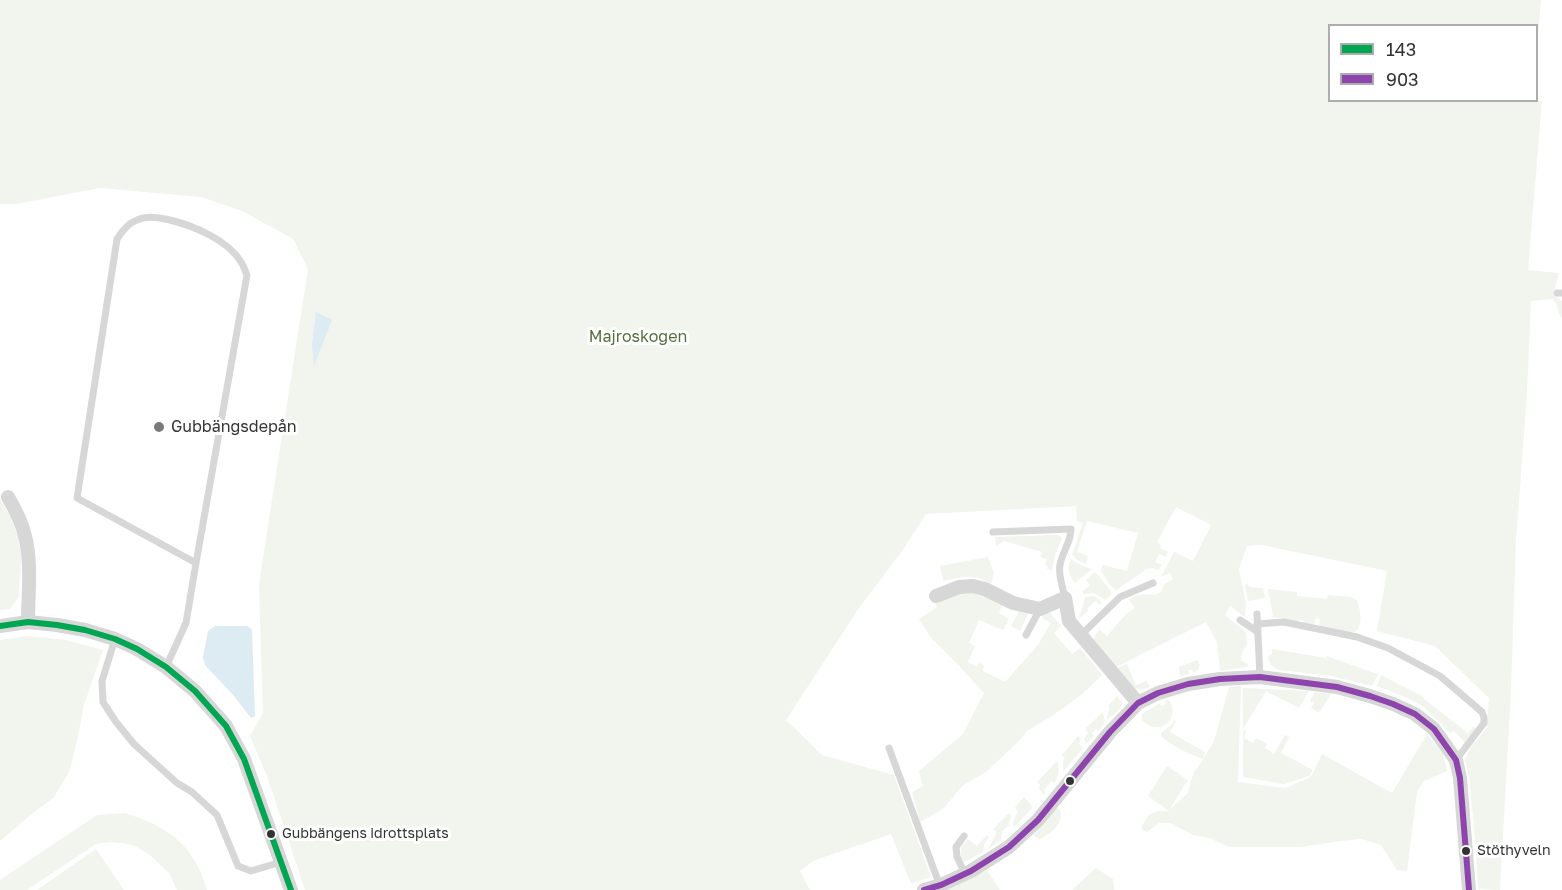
<!DOCTYPE html>
<html>
<head>
<meta charset="utf-8">
<style>
	body { margin:0 }
	#map { position:relative; width:1562px; height:890px; overflow:hidden; background:#fff; font-family:"Golos Text",sans-serif }
	canvas { display:block }
	.legend { position:absolute; left:1328px; top:24px; width:210px; height:78px; box-sizing:border-box; background:#fff; border:2px solid #adadad; margin:0; padding:8px 10px; list-style:none; font-size:18px; color:#333 }
	.legend li { display:flex; align-items:center; gap:12px; height:30px }
	.legend b { width:30px; border:2px solid #adadad }
</style>
</head>
<body>
<div id="map">
<canvas width="1562" height="890"></canvas>
<ul class="legend">
<li><b style="height:8px;background:#00a651"></b>143</li>
<li><b style="height:8px;background:#8e44ad"></b>903</li>
</ul>
</div>
<script>
const ctx = document.querySelector('canvas').getContext('2d');
ctx.lineJoin = 'round';
function paint(path, color) { ctx.fillStyle = color; ctx.fill(path, 'evenodd'); }
function trace(path, color, width, dash) { ctx.strokeStyle = color; ctx.lineWidth = width; ctx.lineCap = dash ? 'butt' : 'round'; ctx.setLineDash(dash || []); ctx.stroke(path); }
function drawText(font, color, halo, rows, align = 'center') {
  ctx.font = font + ' "Golos Text",sans-serif'; ctx.lineWidth = 6; ctx.setLineDash([]); ctx.textBaseline = 'middle'; ctx.strokeStyle = halo; ctx.fillStyle = color; for (const [text, x, y, turn = 0] of rows) {
    ctx.save(); ctx.translate(x, y); ctx.rotate((+turn || 0) * Math.PI / 180); ctx.textAlign = isNaN(turn) ? turn : align; if (halo) ctx.strokeText(text, 0, 0); ctx.fillText(text, 0, 0); ctx.restore();
  }
}
const green = new Path2D(`
	M0,0H1541L1537,46L1536,26H1330V100L1542,101L1528,270L1559,273L1553,295L1562,301V318C1557,312 1558,305 1553,299L1531,301L1527,393L1516,541L1511,689L1500,890L1478,889L1476,851L1469,775L1465,760L1471,747L1487,728L1489,698L1435,646L1377,631L1387,571L1262,545L1247,546L1239,569L1246,604L1245,617L1230,606L1225,615L1246,632L1247,645L1242,652L1241,660L1248,664L1247,667L1220,671L1217,642L1206,622L1114,668L1092,642L1099,629L1107,636L1125,615L1135,608L1129,600C1132,598 1135,596 1138,595C1150,592 1160,601 1164,584L1173,579L1170,573L1161,577L1174,552L1193,561L1211,525L1176,507L1157,542L1161,545L1160,548L1168,552L1166,557L1159,554L1155,562L1162,565L1158,570L1152,568L1147,569L1116,590L1110,585L1101,571L1103,565L1127,571L1138,533L1087,521L1077,552L1088,556L1086,564L1079,561L1072,555L1083,523L1077,521L1076,506L926,514L902,551L859,608L786,720L822,755L894,775L931,877L911,884L891,834L813,861L800,871L810,890H305L267,776L250,736L263,713L259,587L260,577L308,269L293,239L242,211L201,197L100,188L16,204H0Z
	M0,499L11,518L18,537L21,556L19,596L10,609L0,610Z
	M1053,535H1058L1062,538L1055,555L1052,570L1047,569L1048,566L1045,565L1047,559L1040,557L1042,552L1004,541L996,546L995,537Z
	M988,557L994,573L991,584C971,573 965,577 944,581L943,579L940,566Z
	M1071,559L1078,564L1092,569L1075,583C1069,575 1066,569 1071,559Z
	M1095,572L1099,576L1111,592L1112,594L1105,600L1094,593L1084,594L1082,592L1090,585L1086,580Z
	M1246,583L1250,587L1263,588L1265,598L1248,601L1245,586Z
	M1268,589L1297,592V596L1327,599L1328,595L1351,597L1357,600C1361,611 1365,634 1348,633C1339,632 1330,629 1322,627L1319,625L1320,619L1316,618L1314,624L1304,623V621L1299,620L1298,621L1273,617Z
	M973,591L1003,603L999,613L1009,619L1003,630L979,620L969,643L975,646L968,662L977,667L979,663L984,665L983,671L1005,682L1038,645L1051,623L1042,618L1045,613H1050L1061,626L1054,633L1072,654L1080,648L1102,675L1080,696L1052,716L1027,731L1017,743L986,772L962,786L944,808L920,822L912,792L923,786L919,771L963,734L984,693L962,669L931,638L919,619L937,607L935,603L959,593Z
	M1092,596L1096,597L1102,603L1100,605L1095,601L1087,609L1088,611L1079,618L1084,603L1085,597Z
	M1020,610L1027,612L1028,614L1020,631L1011,626Z
	M28,636L66,640L103,650L84,705L76,746L69,772L54,797L27,818L0,841V640Z
	M1272,649L1326,658L1327,656L1377,674L1379,673L1372,686L1331,676L1279,670C1273,667 1269,664 1268,657L1272,653Z
	M1197,660L1200,665L1198,670L1193,673L1192,670H1188L1189,674L1180,676L1179,667Z
	M1127,664L1136,685L1146,681L1150,687L1141,690L1134,689L1115,669Z
	M1381,675L1424,697V699L1468,733L1474,726L1475,729L1466,744L1454,731L1450,733L1424,707L1408,698L1377,686Z
	M1241,686L1238,782L1285,788L1311,777L1322,754L1392,793L1427,734L1443,754L1447,771L1424,781L1417,792L1407,871L1397,870L1381,845L1361,839L1341,841L1301,847H1229L1209,838L1193,835L1170,823H1159L1147,832L1141,829C1149,811 1152,811 1169,811L1148,796L1167,766L1188,780L1169,810L1187,794L1194,772L1201,763L1214,741L1229,687Z
	M1243,688L1309,691L1299,708L1266,691L1243,729L1246,731L1244,738L1253,743L1256,738L1267,744L1265,748L1274,754L1285,735L1289,737L1281,753L1313,770L1309,776L1284,784L1243,777Z
	M1315,692L1331,694L1319,713L1311,708L1314,703L1310,701Z
	M1117,696L1120,701L1122,700C1124,709 1113,715 1107,720V716L1110,708L1108,706Z
	M1169,700C1181,717 1161,739 1142,720V714L1160,703L1161,706L1166,704L1165,701Z
	M1103,712L1105,723L1098,731L1096,729L1092,733L1094,736L1086,744L1084,739L1088,733L1085,729Z
	M1174,720L1176,721L1170,732L1205,752L1203,759C1188,753 1172,747 1161,736V733L1172,724Z
	M1078,736L1081,738L1079,744L1083,748L1063,772V761L1065,758L1062,755Z
	M1057,761C1060,767 1059,778 1054,783L1052,781L1044,790L1046,792L1043,795L1039,788L1040,785L1037,782Z
	M1024,797L1033,807L1014,827L1013,824L1016,814L1018,812L1015,807Z
	M1057,807C1059,810 1062,812 1061,817C1060,826 1047,837 1039,839L1035,837L1034,834Z
	M125,813C169,827 194,845 207,890H177L169,873L150,855L135,846L123,843L110,842L96,844L27,890H0V880L97,815Z
	M1009,813L1011,815L1009,824L1010,828L1008,826L1002,831L1001,840L988,849L997,833L993,829Z
	M987,835L989,837L984,844L983,852L964,862L961,858V847L968,839L977,846Z
	M96,849L124,890H37Z
	M1096,868L1113,879L1114,890H1072Z
	M987,870L1000,890H947Z`);
const water = new Path2D(`
	M316,312L332,320L314,366L312,344Z
	M215,626H248L252,630L255,716L251,718L234,696L205,665L203,657L208,631Z`);
const lane = new Path2D(`
	M1557,293H1562
	M993,532L1071,529C1071,543 1062,552 1060,565C1058,576 1063,588 1065,598
	M1257,614L1260,677
	M1240,620L1258,632
	M1257,624L1284,622L1357,637L1388,648L1440,676L1482,712L1484,717V723L1456,760
	M1026,635L1040,609
	M1081,635L1120,597L1153,583
	M115,639L102,681L103,702L116,722L134,744L177,783L192,792L217,815L238,866L251,871L281,862
	M166,667L186,623L196,563L77,498L117,239C122,231 129,223 137,220C148,215 159,218 170,220C194,226 228,240 241,262C244,266 245,271 247,275L196,563
	M889,748L937,878L941,885
	M964,836L956,847L957,857L965,874`);
const street = new Path2D(`
	M8,497C15,509 22,522 25,536C32,564 28,594 28,622
	M936,596L959,587L973,586L985,589L1013,603L1040,609L1065,598L1069,621L1138,703
	M0,626L28,622L57,625L85,630L115,639L137,649L166,667L195,691L226,726L244,759L291,890
	M924,890L941,885L971,871L1009,847L1038,820L1110,732L1138,703L1158,693L1188,684L1220,679L1260,677L1337,687L1370,696L1393,704L1415,714L1434,729L1456,760L1460,778L1469,890`);
const bus1 = new Path2D(`
	M0,626L28,622L57,625L85,630L115,639L137,649L166,667L195,691L226,726L244,759L291,890`);
const bus2 = new Path2D(`
	M924,890L941,885L971,871L1009,847L1038,820L1110,732L1138,703L1158,693L1188,684L1220,679L1260,677L1337,687L1370,696L1393,704L1415,714L1434,729L1456,760L1460,778L1469,890`);
const markers = [
	[159,427,6,"#7a7a7a"],
	[1070,781,5,"#333"],
	[271,834,5,"#333"],
	[1466,851,5,"#333"]
];
const busNames = [
	["Gubbängens idrottsplats",282,834],
	["Stöthyveln",1477,851]
];
const parkNames = [
	["Majroskogen",638,337]
];
const poiNames = [
	["Gubbängsdepån",171,427]
];
paint(green, '#f1f5ed');
paint(water, '#ddebf3');
trace(lane, '#d7d7d7', 7);
trace(street, '#d7d7d7', 14);
trace(bus1, '#00a651', 6);
trace(bus2, '#8e44ad', 6);
for (const [x, y, r, color] of markers) { const dot = new Path2D(); dot.arc(x, y, r, 0, 2 * Math.PI); ctx.fillStyle = color; ctx.fill(dot); trace(dot, '#fff', 2); }
drawText('14px', '#333', '#fff', busNames, 'left');
drawText('16px', '#56703f', '#fff', parkNames);
drawText('16px', '#333', '#fff', poiNames, 'left');
</script>
</body>
</html>
